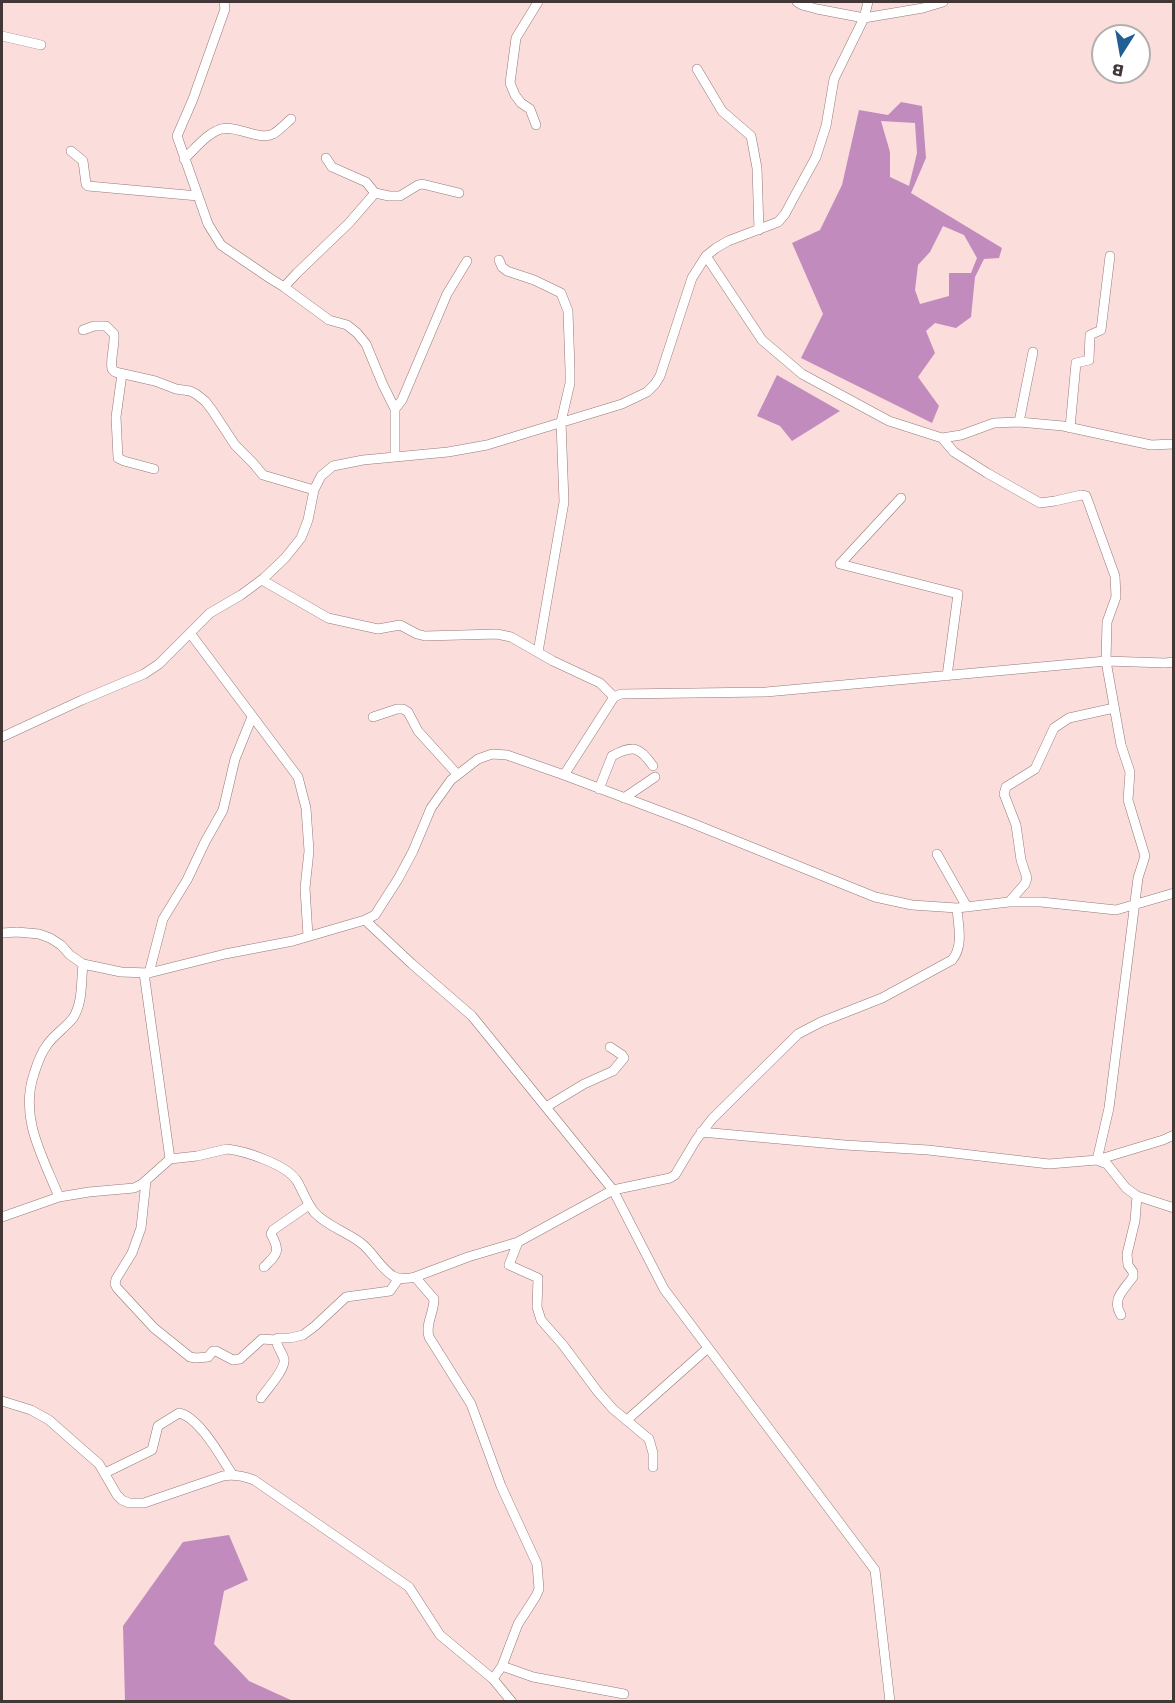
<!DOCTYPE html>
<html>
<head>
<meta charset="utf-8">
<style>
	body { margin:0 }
	#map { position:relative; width:1175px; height:1703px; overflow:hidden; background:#fbdddb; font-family:Rubik,sans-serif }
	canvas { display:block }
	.frame { position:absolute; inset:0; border:3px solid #423736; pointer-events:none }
	.north { position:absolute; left:1091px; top:24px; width:60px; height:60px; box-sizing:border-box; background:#fff; border:2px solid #b3afaf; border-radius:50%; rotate:191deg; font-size:16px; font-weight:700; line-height:24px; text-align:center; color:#423736 }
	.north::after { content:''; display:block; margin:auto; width:21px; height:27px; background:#205e94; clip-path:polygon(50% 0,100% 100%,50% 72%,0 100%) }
</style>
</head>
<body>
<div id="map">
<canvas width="1175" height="1703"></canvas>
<div class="frame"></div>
<div class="north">B</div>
</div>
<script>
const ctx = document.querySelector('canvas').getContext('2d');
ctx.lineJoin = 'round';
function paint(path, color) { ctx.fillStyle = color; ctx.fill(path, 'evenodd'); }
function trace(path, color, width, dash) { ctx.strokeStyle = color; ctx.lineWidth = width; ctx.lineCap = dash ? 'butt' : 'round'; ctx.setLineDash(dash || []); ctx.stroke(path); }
const water = new Path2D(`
	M901,102L922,106L926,158L911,193L1002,248L999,258L984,259L975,277L971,317L956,328L935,323L926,331L935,353L918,377L939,406L932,423L801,358L823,314L792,243L820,230L842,185L859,110L888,115ZM881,121L915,123L917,153L909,186L890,177V152ZM943,226L964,235L977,258L971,273H949V296L920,304L915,290L918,265L930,252Z
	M777,375L840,411L792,441L780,426L757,416Z
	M229,1535L248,1580L224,1591L214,1644L249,1681L293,1701H125L123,1626L183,1542Z`);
const minor = new Path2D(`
	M224,2L225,9L193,99L177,136L208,224L221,245L271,279L284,287L329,320L347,325L357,333L366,344L383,385L395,409V457
	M797,2L802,5L817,9L864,18L923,8L943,2
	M2,36L41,45
	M697,69L722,111L751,136L757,168L759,230
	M536,125L530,109L521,103L515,95L510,83L516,38L538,2
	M71,151L83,161L86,184L88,186L198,196
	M326,158L332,167L366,182L375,193L389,196H400L418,185L422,184L459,193
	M184,159C195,149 206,134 221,129C238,125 258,141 273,134C280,130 286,123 291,119
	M706,256L762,340L802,374L889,421L942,438L961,435L994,423L1019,422L1063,426L1151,445L1174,444
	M499,260L502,267L507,271L534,280L561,293L568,311L570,370V383L561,422L564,502L538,652
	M284,287L297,273L349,223L375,193
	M83,330L94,326H106L114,334C115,346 110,358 112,369L115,372L155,381L176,389L190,391L196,394L205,401L212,410L235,445L253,463L263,475L314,490
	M122,374L116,417L118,458L124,461L154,469
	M395,409L402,400L447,294L467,261
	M1019,422L1033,352
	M1070,428L1076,363L1089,360L1090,335L1101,330L1110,256
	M942,438L954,452L987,473L1040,503L1055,501L1081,495L1086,496L1115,576L1116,597L1107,622L1106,661L1121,745L1130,772L1128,800L1145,856L1138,878L1109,1108L1097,1160L1163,1140L1174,1135
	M901,498L840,564L958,594L947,676
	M262,580L328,618L378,629L400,625L417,634L425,636L497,634L511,637L553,661L600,683L614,697
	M190,633L298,777L306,808L309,851L305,888L308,936
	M373,717L397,709H403L408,712L418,731L457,774
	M2,737L82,700L144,674L159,664L210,613L241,595L264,578L285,558L301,538L308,520L314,490L321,476L333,466L363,460L448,452L487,445L622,404L647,392L655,384L660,376L692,278L706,256L716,248L728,241L778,222L785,214L793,199L816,157L826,126L834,79L864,18L868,2
	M564,775L614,697L621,694L766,692L1106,661L1165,663L1174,662
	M599,789L612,756C633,745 639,746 653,766
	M624,798L655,777
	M937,854L967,907
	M1009,902L1025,884L1027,878L1021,860L1016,825L1004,794L1006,787L1035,769L1054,728L1069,718L1114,708
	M365,920L412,964L472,1016L613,1190L664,1289L875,1570L890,1702
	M2,933L17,932L39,934L50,938L61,945L70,955L83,964L121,972L149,973L225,954L293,941L365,920L375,915L398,879L413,851L431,808L451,780L478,759L492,754L507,755L564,775L689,822L875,897L912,905L957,908L1009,902H1041L1116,910L1174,893
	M144,973L170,1159
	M149,973L163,919L187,880L205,842L223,810L235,759L252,717
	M546,1107L584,1084L613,1071L624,1058L622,1055L610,1047
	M701,1132L845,1145L928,1150L1049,1164L1097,1160L1107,1164L1126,1188L1137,1196L1174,1208
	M146,1181L141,1228L132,1253L116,1279L115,1284L117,1288L154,1328L190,1357L196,1358L208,1357L213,1351H216L233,1360L240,1359L262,1339L276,1340
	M59,1197C43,1157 19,1118 34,1074C37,1064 41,1053 47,1045C54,1035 65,1028 73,1018C83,1003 81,981 83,964
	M2,1217L59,1197L89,1192L134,1188L142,1184L170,1159L197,1156L227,1149C246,1151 287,1165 297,1181C303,1191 307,1204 315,1213C327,1226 347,1232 361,1243C373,1252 380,1268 393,1276C400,1280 407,1279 415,1277L468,1257L518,1242L613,1190L670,1178L675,1175L696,1140L712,1119L798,1034L821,1022L882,998L952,960C964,946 958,925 957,908
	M518,1242L509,1265L538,1278L537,1307L541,1320L563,1345L598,1392L613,1409L649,1439L653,1453V1467
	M264,1267C277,1254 281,1252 271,1234L273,1230L309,1205
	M415,1277L434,1299C434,1313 425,1324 429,1337L471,1404L501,1486L537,1564L539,1589L536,1596L518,1624L502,1666L493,1679
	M1121,1315C1111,1299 1124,1290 1133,1277V1272L1128,1265L1127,1254L1135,1221L1137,1196
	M261,1398C267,1389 286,1369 284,1359C282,1352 277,1347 276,1340L278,1338H290L303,1335L315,1326L346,1297L390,1291L399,1278
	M2,1401L31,1410L49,1420L99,1464L117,1495L122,1500L129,1503H144L223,1476C234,1474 243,1476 254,1480L409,1587L440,1635L493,1679L512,1702
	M627,1420L708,1348
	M105,1473L152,1450L158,1426L179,1413C199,1417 221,1457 232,1474
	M502,1666L533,1677L624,1694`);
paint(water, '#c18bbe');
trace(minor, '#947978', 10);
trace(minor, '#fff', 9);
</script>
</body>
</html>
